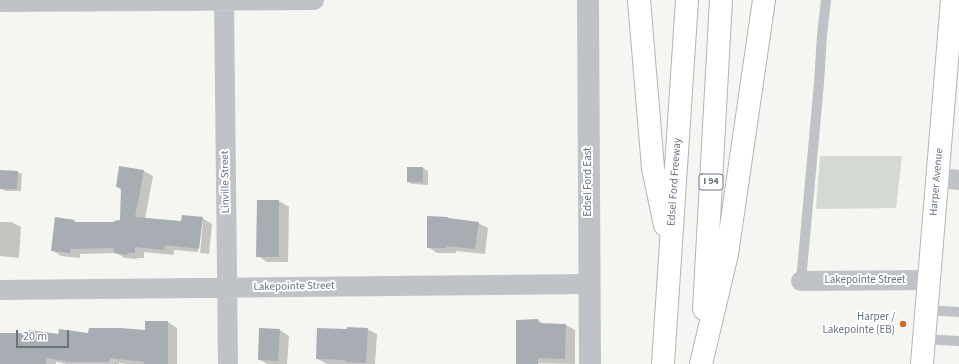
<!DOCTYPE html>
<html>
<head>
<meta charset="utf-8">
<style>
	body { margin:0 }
	#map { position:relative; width:959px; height:364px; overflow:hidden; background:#f5f5f2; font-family:"Source Sans 3",sans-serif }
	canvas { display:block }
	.scale { position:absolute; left:16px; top:330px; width:53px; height:18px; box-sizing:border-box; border:2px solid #677381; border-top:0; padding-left:5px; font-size:12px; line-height:14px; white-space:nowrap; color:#677381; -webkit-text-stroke:3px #fff; paint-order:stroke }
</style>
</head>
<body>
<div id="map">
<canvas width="959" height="364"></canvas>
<div class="scale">20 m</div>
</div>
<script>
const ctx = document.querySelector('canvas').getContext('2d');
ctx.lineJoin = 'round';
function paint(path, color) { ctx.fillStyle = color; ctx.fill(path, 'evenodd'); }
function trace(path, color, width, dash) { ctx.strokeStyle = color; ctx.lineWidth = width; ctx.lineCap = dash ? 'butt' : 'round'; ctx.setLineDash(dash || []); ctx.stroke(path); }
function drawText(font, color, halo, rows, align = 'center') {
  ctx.font = font + ' "Source Sans 3",sans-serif'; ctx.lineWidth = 4; ctx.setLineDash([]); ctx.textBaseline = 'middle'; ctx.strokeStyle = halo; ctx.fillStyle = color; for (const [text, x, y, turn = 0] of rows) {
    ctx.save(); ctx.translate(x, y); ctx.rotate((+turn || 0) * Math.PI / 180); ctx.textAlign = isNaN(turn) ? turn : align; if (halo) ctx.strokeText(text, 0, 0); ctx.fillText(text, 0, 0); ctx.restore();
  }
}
const green = new Path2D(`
	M820,156H902L896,208L816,209Z`);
const shadow = new Path2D(`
	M423,168L428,171V185L412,184L408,182Z
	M144,171L153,176L145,219L182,222L202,218L212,224L209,254L200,253L203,221H201L198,252L174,250V255L144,252V258H137V259L125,258L116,253L80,254V258L61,256L52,250L74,221L79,223H115L121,222L122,190L117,187Z
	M17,172L22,174L21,191H5L0,188Z
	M258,201H279L289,207L288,262H267L258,256Z
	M0,222H11L21,227L19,258L0,256Z
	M478,223L488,228L485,254L456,251V253H437L428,247Z
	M538,320L544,324L566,325L575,330V364L527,363Z
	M168,322L177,328V364H128L119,363V364H66L56,362V364H0V334L89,335L146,332Z
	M367,329L377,334L375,364H327L318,359L348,330Z
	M280,330L289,336L287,364H267L259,359Z`);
const building = new Path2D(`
	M119,166L144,170L135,217L181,221L182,215L203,217L199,249L165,245L164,250L135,247V253H128L127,255L114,253V248L71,249L70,253L51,251L55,217L75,220L74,222H114V221L120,220L121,188L116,187Z
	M407,167H423V182H407Z
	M0,170L18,171L17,189H0Z
	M257,200H279V257H256Z
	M427,216L448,217V218L479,222L475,249L447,246V248H427Z
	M538,319V323L566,324L565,359L538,358V364H516V320Z
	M145,321H168V364H144V362L110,358L109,362H70L47,358L46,364H0V333H28L29,330L58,334L59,329L88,333L89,328H121L145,330Z
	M347,327L368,328L366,363L345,362V360L316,359L317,328L347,329Z
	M259,328L280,329L278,361L258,360Z`);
const service = new Path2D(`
	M801,281L819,83L822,35L826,0
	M926,310L959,312
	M924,339L959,341`);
const minor = new Path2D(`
	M224,0L228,364
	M0,2L314,0
	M938,178L959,180
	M801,281L929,280
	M0,290L589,284`);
const tertiary = new Path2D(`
	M588,0L590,364`);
const secondary = new Path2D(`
	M922,364L952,0`);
const motorway = new Path2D(`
	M639,0L653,168L665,225
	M704,309L721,0
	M663,364L687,0
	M701,364L727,254L764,0`);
const markers = [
	[903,324,4,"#d46833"]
];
const shields = [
	[711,182,24]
];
const shieldNames = [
	["I 94",711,182]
];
const streetNames = [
	["Linville Street",226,182,-91],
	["Edsel Ford East",589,182,-90],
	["Edsel Ford Freeway",675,182,-86],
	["Harper Avenue",937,182,-85],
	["Lakepointe Street",865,281],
	["Lakepointe Street",294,287,-1]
];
const poiNames = [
	["Harper /",895,318],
	["Lakepointe (EB)",895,331]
];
paint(green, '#d4dad2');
paint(shadow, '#0003');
paint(building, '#a7adb3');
trace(secondary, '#b2b6ba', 24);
trace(motorway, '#b2b5b8', 24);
trace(service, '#bfc2c6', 10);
trace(minor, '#bfc2c6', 20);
trace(tertiary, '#bfc2c6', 22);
trace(secondary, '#fff', 22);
trace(motorway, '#fff', 22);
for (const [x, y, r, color] of markers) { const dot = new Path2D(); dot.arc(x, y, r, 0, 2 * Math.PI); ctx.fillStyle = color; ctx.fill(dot); trace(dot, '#fff', 1.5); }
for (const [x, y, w] of shields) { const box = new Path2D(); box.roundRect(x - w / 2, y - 8, w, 16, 3); ctx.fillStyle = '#fff'; ctx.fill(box); trace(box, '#677381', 1); }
drawText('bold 10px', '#677381', null, shieldNames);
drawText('11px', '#677381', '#fff', streetNames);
drawText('11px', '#677381', '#fff', poiNames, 'right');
</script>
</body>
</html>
